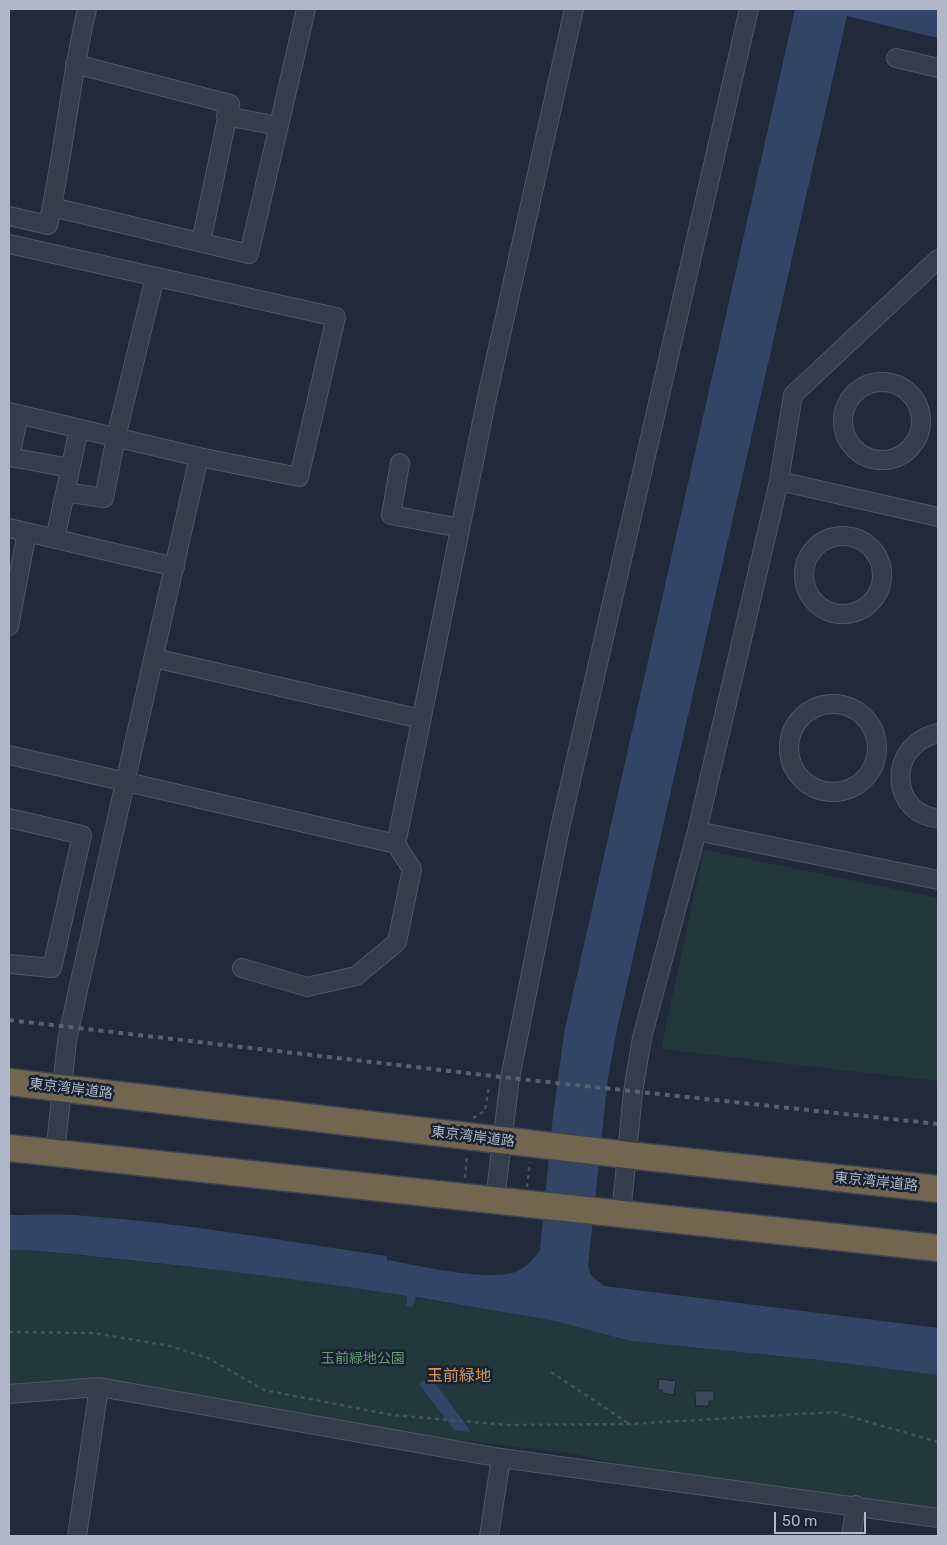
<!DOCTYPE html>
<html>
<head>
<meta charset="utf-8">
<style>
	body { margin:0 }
	#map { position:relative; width:947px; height:1545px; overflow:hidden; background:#202a3b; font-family:Rubik,sans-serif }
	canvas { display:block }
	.frame { position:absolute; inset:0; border:10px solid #afb7c8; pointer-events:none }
	.scale { position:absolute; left:774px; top:1512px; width:92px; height:22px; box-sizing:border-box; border:2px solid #afb7c8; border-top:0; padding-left:6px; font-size:15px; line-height:18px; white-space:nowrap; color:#afb7c8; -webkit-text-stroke:4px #192230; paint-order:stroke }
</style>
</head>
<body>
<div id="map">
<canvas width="947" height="1545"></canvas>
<div class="frame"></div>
<div class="scale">50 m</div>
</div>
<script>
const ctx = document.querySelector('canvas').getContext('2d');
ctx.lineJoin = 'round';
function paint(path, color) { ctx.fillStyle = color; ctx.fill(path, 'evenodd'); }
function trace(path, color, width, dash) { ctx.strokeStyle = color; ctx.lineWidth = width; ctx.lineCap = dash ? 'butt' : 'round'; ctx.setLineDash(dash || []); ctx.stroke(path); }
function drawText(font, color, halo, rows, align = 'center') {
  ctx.font = font + ' Rubik,"Noto Sans JP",sans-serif'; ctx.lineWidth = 5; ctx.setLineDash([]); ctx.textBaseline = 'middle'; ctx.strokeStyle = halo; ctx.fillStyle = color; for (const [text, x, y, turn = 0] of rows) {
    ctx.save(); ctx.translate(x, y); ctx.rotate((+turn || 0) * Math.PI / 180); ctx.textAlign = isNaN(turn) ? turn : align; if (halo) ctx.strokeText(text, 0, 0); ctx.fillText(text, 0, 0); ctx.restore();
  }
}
const green = new Path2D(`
	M704,850L938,898V1081L661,1049Z
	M9,1250H28L303,1279L555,1321L630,1341L819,1360L938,1375V1515L669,1475L569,1453L363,1429L100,1384L9,1391Z`);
const water = new Path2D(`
	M795,9H938V38L847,16L618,1024L608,1077L588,1266L591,1275L604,1286L938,1328V1375L819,1360L630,1341L555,1321L415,1297L413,1307L406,1306L407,1296C281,1276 155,1262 28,1250H9V1215C30,1215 52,1214 74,1215C179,1222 283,1241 387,1256V1260C417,1265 491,1283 518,1271C526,1267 535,1258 540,1250L552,1124L564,1033Z
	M430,1376L468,1428L470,1432L454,1430L419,1384Z`);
const building = new Path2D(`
	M659,1379L676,1381L674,1395L662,1393V1390H658Z
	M695,1391H714V1401H709V1406H696Z`);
const path = new Path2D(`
	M473,1118L485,1111L489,1086
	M465,1178L467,1154
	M527,1187L530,1162
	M9,1332L94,1333L170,1346L208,1358L264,1390L392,1415L508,1425L629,1424L834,1412L938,1442
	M551,1372L628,1423`);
const minor = new Path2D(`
	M896,58L938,68
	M75,64L230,104L201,242
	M226,116L278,126
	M52,207L249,254L306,9
	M9,216L48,225C64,153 70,80 87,9
	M9,244L336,317L299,477L199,457L9,412
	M843 421a39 39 0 1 1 78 0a39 39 0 1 1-78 0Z
	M19,415L10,457L70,468
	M400,463L391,515L460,528
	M779,481L938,517
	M65,492L104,498L116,437L155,277
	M9,528L175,567
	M804 575a39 39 0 1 1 78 0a39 39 0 1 1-78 0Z
	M55,539L79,429
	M9,626L27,532
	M154,658L421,719
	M789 748a44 44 0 1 1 88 0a44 44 0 1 1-88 0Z
	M938,733C883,747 893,816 938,818
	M9,755L396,844L487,397L574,9
	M9,818L82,835L52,968L9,964
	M697,831L938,880
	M242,968L307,987L356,976L397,942L412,869L396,844
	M55,1154L67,1041L78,990L199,457
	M495,1199L510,1078L560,828L749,9
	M621,1215L633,1092L642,1038L697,831L779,481L793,395L938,259
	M9,1394L99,1387L501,1458L938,1518
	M77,1536L99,1387
	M489,1536L501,1458
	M851,1536L856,1505`);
const highway = new Path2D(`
	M9,1082L628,1155L938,1189
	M9,1148L938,1248`);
const rail = new Path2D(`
	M9,1020L510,1078L938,1124`);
const streetNames = [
	["東京湾岸道路",71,1089,7],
	["東京湾岸道路",473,1137,7],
	["東京湾岸道路",876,1182,6]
];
const parkNames = [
	["玉前緑地公園",363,1359]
];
const quarterNames = [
	["玉前緑地",459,1376]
];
paint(green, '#22383c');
paint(water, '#324564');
paint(building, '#3c485b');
trace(building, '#1b2432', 1);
trace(minor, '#4f5766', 20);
trace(highway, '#3c4453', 29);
trace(path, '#40555a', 2.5, [4, 4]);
trace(minor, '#343d4b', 18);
trace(highway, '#726650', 26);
trace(rail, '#566073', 4, [5, 5]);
drawText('14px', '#afb7c8', '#192230', streetNames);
drawText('14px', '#649a73', '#192230', parkNames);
drawText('16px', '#db9657', '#192230', quarterNames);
</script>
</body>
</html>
